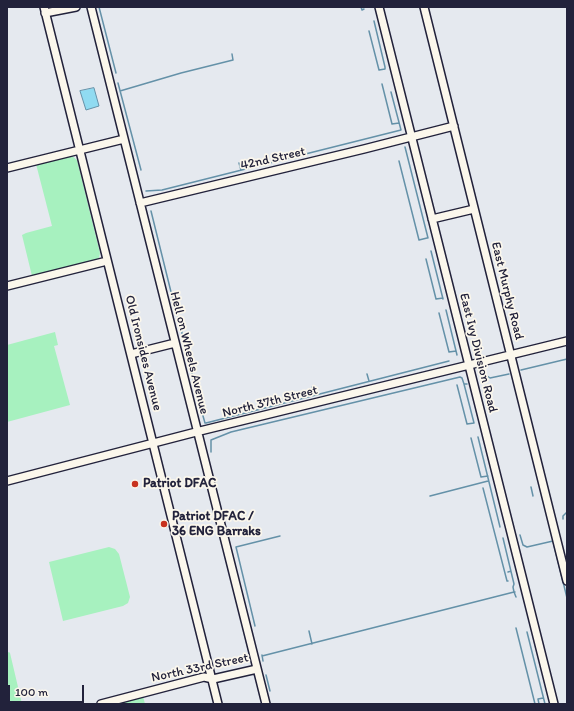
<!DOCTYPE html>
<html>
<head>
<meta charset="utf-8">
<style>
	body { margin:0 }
	#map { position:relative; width:574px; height:711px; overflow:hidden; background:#e5e9ef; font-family:Itim,sans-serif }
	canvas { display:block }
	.frame { position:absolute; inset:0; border:8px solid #22223b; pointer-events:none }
	.scale { position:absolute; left:8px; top:685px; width:76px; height:18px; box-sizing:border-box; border:2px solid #22223b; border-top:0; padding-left:5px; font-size:12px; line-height:14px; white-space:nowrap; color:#22223b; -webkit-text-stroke:3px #fbf7ec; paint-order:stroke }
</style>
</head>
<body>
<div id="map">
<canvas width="574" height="711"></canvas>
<div class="frame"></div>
<div class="scale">100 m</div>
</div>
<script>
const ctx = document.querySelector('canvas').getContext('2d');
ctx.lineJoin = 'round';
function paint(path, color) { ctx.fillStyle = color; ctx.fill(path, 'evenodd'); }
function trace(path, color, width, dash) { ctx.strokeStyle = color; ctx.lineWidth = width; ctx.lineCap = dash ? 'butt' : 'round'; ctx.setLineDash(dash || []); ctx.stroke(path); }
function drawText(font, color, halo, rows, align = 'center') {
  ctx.font = font + ' Itim,sans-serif'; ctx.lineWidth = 3.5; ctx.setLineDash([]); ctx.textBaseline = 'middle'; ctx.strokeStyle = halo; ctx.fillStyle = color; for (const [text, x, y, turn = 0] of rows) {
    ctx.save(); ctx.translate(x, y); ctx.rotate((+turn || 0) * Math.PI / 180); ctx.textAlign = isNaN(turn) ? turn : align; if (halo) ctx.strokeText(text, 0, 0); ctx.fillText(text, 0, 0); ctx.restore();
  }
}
const green = new Path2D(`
	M71,155L77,160L100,253L99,258L96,260L32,276L22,235L26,233L52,226L36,164Z
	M55,332L58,345L54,346L70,405L7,422V345Z
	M109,547L115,549L119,554L130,597L128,603L123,606L63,621L49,562Z
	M9,652L10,653L22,704H7V653Z
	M143,696L145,704H110Z`);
const water = new Path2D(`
	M94,88L99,106L86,110L80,91Z`);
const stream = new Path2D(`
	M99,7L116,73
	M361,7L362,10L364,9
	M369,31L379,70L385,69V67L374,21
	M118,83L141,170
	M382,84L392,124L399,123
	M120,91L181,73L233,60L232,54
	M405,147L428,238
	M399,161L419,240L427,238
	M239,163L241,170
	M146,191L162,190L401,130L391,92
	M151,211L173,300
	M431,251L443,299
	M426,259L436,299L443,298
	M446,310L457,355
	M439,313L449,352L456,351
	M178,317L198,398
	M521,370L567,359
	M480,371L490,378L509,374
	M367,374L369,381
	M457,385L467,424L474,423L464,384H467
	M312,387L314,395
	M201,409L205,423H206L449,361
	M478,437L500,527
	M471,438L481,477L488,476
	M211,452V440L231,432L460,377L462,378L464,384
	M531,487L533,496
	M483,488L507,581H508
	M430,496L488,481
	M563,519V516L567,512
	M520,535L523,545L527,547L553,541L567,598
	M503,538L514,584L513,587L514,592H515
	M508,572L511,571
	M255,626L236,547L280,536
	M516,628L535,704
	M309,631L312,644
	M527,632L545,704
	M262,655L263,661
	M262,656L514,592L516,597
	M266,675L270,691
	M539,704L538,699L543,698`);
const minor = new Path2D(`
	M44,7L218,704
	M91,7L266,704
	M379,7L554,704
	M424,7L567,581
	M45,13L76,7
	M7,168L124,139
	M140,203L364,149L454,126
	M432,219L474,209
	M7,286L107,261
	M131,354L175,343
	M7,481L200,431L567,341
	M101,704L204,677L213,679L257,669`);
const markers = [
	[135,484,4,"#c8321e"],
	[164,524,4,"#c8321e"]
];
const streetNames = [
	["42nd Street",273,159,-13],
	["East Murphy Road",507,291,76],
	["Old Ironsides Avenue",143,353,76],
	["Hell on Wheels Avenue",189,353,76],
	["East Ivy Division Road",478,353,76],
	["North 37th Street",270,402,-14],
	["North 33rd Street",200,668,-12]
];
const poiNames = [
	["Patriot DFAC",143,484],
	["Patriot DFAC /",172,517],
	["36 ENG Barraks",172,532]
];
paint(green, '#a7f1bf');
paint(water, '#90dbf1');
trace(water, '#6491a8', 1);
trace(stream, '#6491a8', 1.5);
trace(minor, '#22223b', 10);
trace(minor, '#fbf7ec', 7);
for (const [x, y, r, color] of markers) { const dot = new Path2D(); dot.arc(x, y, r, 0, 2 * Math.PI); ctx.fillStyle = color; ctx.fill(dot); trace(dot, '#fbf7ec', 1.5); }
drawText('13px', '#22223b', '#fbf7ec', streetNames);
drawText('bold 13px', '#22223b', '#fbf7ec', poiNames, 'left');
</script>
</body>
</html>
